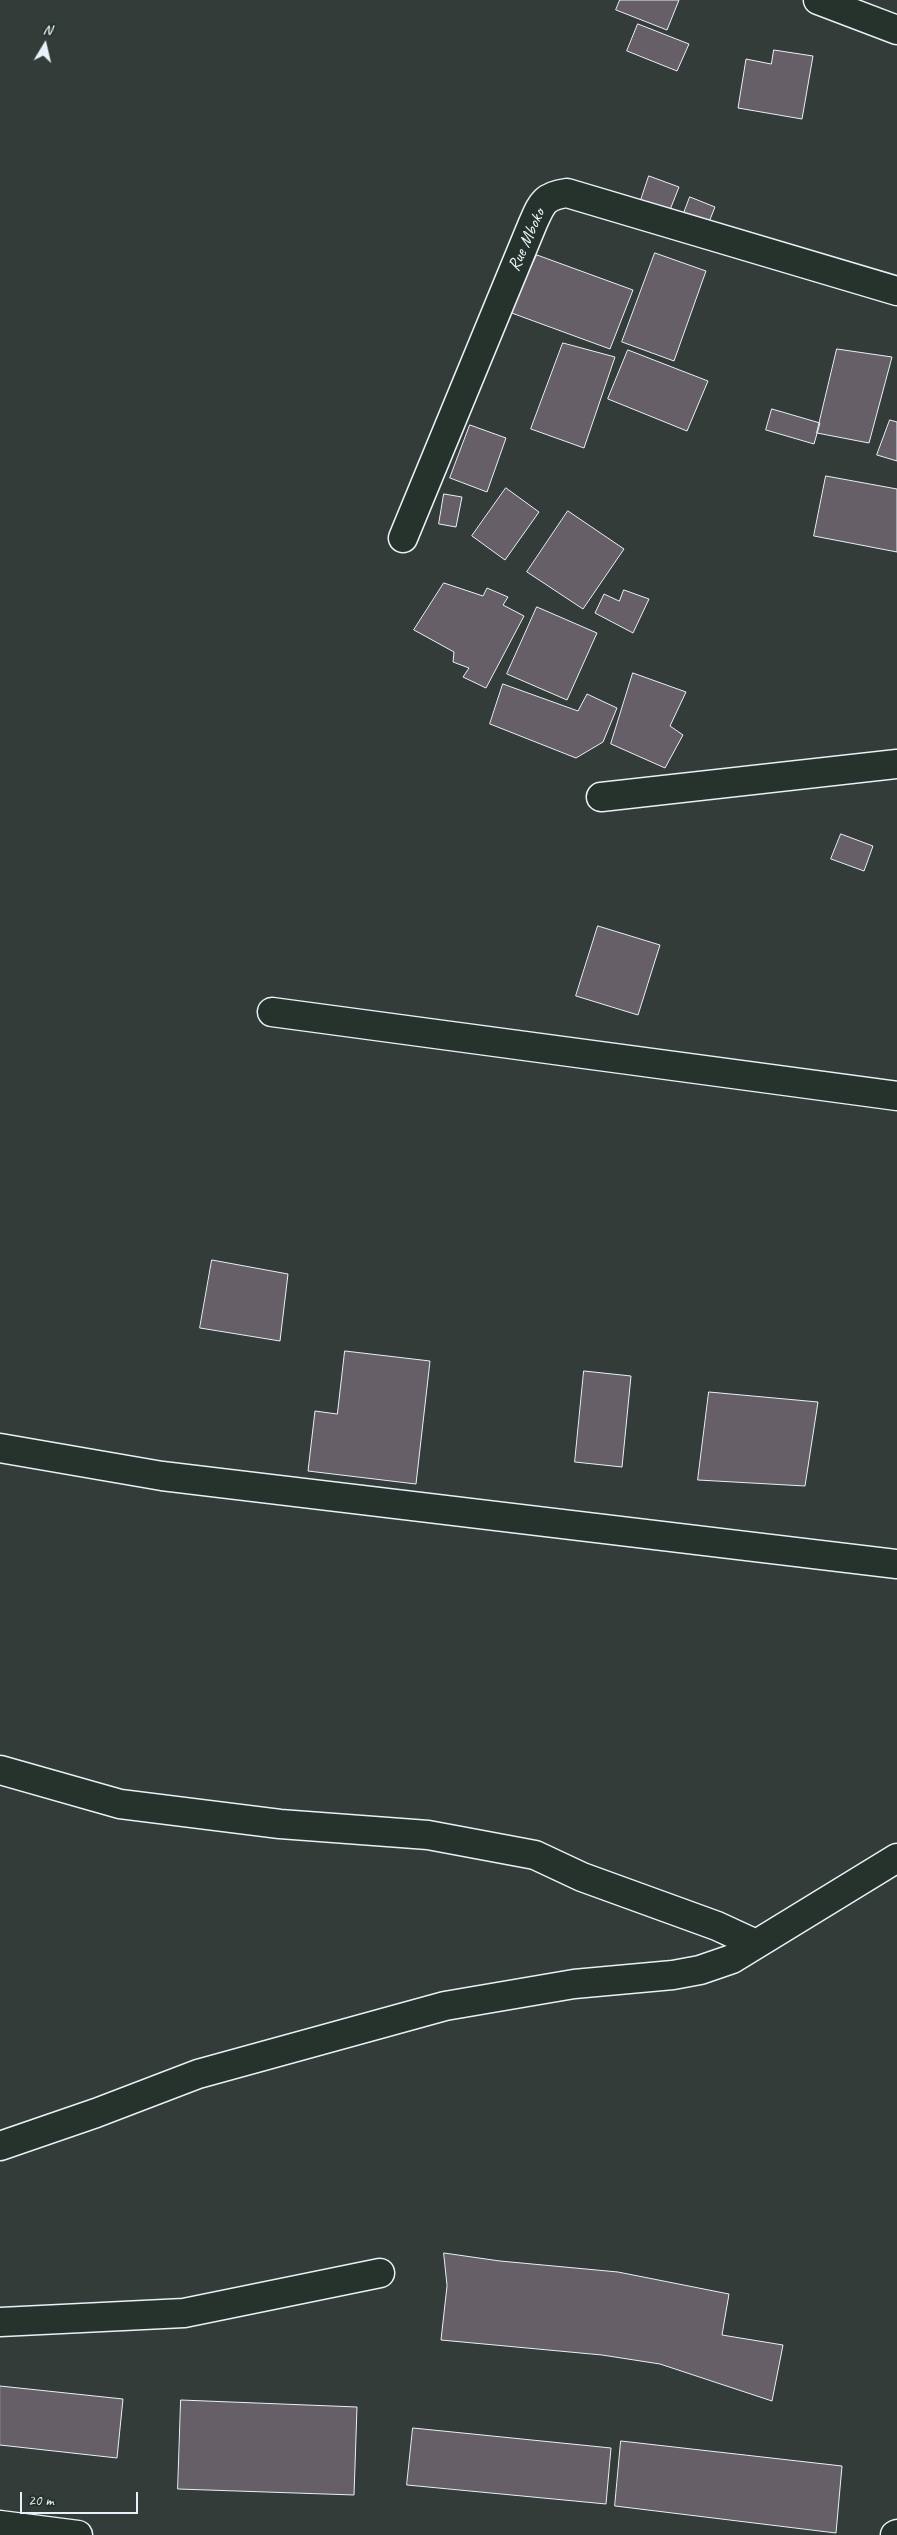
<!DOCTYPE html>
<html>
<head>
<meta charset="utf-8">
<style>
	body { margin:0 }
	#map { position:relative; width:897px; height:2535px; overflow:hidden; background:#333c39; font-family:Caveat,sans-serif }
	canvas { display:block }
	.north { position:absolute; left:20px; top:20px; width:50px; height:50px; -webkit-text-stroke:4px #26332d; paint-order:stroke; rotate:9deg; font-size:14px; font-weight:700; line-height:20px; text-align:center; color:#e8f1f8 }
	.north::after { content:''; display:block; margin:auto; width:18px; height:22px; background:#e8f1f8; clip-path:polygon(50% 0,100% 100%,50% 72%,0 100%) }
	.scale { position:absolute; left:20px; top:2492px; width:118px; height:22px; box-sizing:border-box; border:2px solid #e8f1f8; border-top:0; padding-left:6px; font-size:15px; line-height:18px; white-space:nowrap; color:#e8f1f8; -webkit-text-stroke:4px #26332d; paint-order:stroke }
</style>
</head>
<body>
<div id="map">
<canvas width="897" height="2535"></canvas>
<div class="north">N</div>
<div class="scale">20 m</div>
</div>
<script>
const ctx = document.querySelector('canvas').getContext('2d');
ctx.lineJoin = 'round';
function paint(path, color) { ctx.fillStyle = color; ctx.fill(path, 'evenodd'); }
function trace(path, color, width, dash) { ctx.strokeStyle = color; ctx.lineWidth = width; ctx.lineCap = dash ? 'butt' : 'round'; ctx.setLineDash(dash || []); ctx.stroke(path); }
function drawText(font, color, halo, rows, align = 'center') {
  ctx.font = font + ' Caveat,sans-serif'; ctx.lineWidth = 4; ctx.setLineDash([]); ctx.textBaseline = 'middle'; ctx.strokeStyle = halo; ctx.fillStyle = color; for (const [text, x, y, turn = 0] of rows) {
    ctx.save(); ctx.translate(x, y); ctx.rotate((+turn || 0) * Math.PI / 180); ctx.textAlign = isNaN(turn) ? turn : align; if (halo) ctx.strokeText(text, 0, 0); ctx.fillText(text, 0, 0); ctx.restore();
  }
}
const building = new Path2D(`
	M620,0H679L667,30L616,10Z
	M638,24L689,44L677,71L627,51Z
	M774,50L813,56L802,119L738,108L746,59L771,64Z
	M649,176L679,187L670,210L641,200Z
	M690,197L715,207L709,222L684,213Z
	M655,253L706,271L674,361L622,342Z
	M537,255L633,290L610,349L509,312Z
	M563,343L615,357L584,448L531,429Z
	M837,349L892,357L869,443L817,433Z
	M628,350L708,381L687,431L608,399Z
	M772,409L820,423L814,444L766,430Z
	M890,420L897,422V461L877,455Z
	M470,425L506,438L487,492L450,478Z
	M826,476L897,489V552L814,536Z
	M506,488L539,512L505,560L472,536Z
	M444,494L462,497L456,527L439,524Z
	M568,511L624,549L583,609L527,572Z
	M444,583L483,596L487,588L508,597L503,605L524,616L486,688L463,677L469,668L453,662L454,652L414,630Z
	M624,590L649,599L633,633L595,613L604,594L619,601Z
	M537,607L597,633L567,700L507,674Z
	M633,673L686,692L670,726L683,735L665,768L611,744Z
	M503,684L578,711L587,694L617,708L603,742L576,758L490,724Z
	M841,834L873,846L864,871L831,859Z
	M598,926L660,945L638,1015L576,996Z
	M212,1260L288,1274L280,1341L200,1328Z
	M345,1351L430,1361L416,1484L308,1471L315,1411L337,1414Z
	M584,1371L631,1376L622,1467L575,1462Z
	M709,1392L818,1402L805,1486L698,1480Z
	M444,2253L500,2261L618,2272L729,2294L722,2335L783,2345L772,2401L660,2364L602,2355L441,2340L447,2286Z
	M0,2386L123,2399L117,2458L0,2445Z
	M181,2400L357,2407L354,2495L178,2489Z
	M413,2428L611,2448L606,2504L407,2485Z
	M621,2441L842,2466L836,2533L615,2506Z`);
const minor = new Path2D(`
	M818,0L897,30
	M403,538L533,223C542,203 544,196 567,193L897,291
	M601,797L897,764
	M272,1012L897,1096
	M0,1448L162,1476L897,1564
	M0,1770L120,1804L280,1824L428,1835L535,1855L582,1877L717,1926L756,1944
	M0,2146L96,2113L198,2074L445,2006L574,1984L673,1975L700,1970L732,1959L897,1858
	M0,2322L184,2313L380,2273
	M0,2525L78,2535
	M895,2535L897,2534`);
const streetNames = [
	["Rue Mboko",527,240,-66]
];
paint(building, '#675f67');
trace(building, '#e8f1f8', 1);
trace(minor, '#e8f1f8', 31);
trace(minor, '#26332d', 28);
drawText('18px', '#e8f1f8', '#26332d', streetNames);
</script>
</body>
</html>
